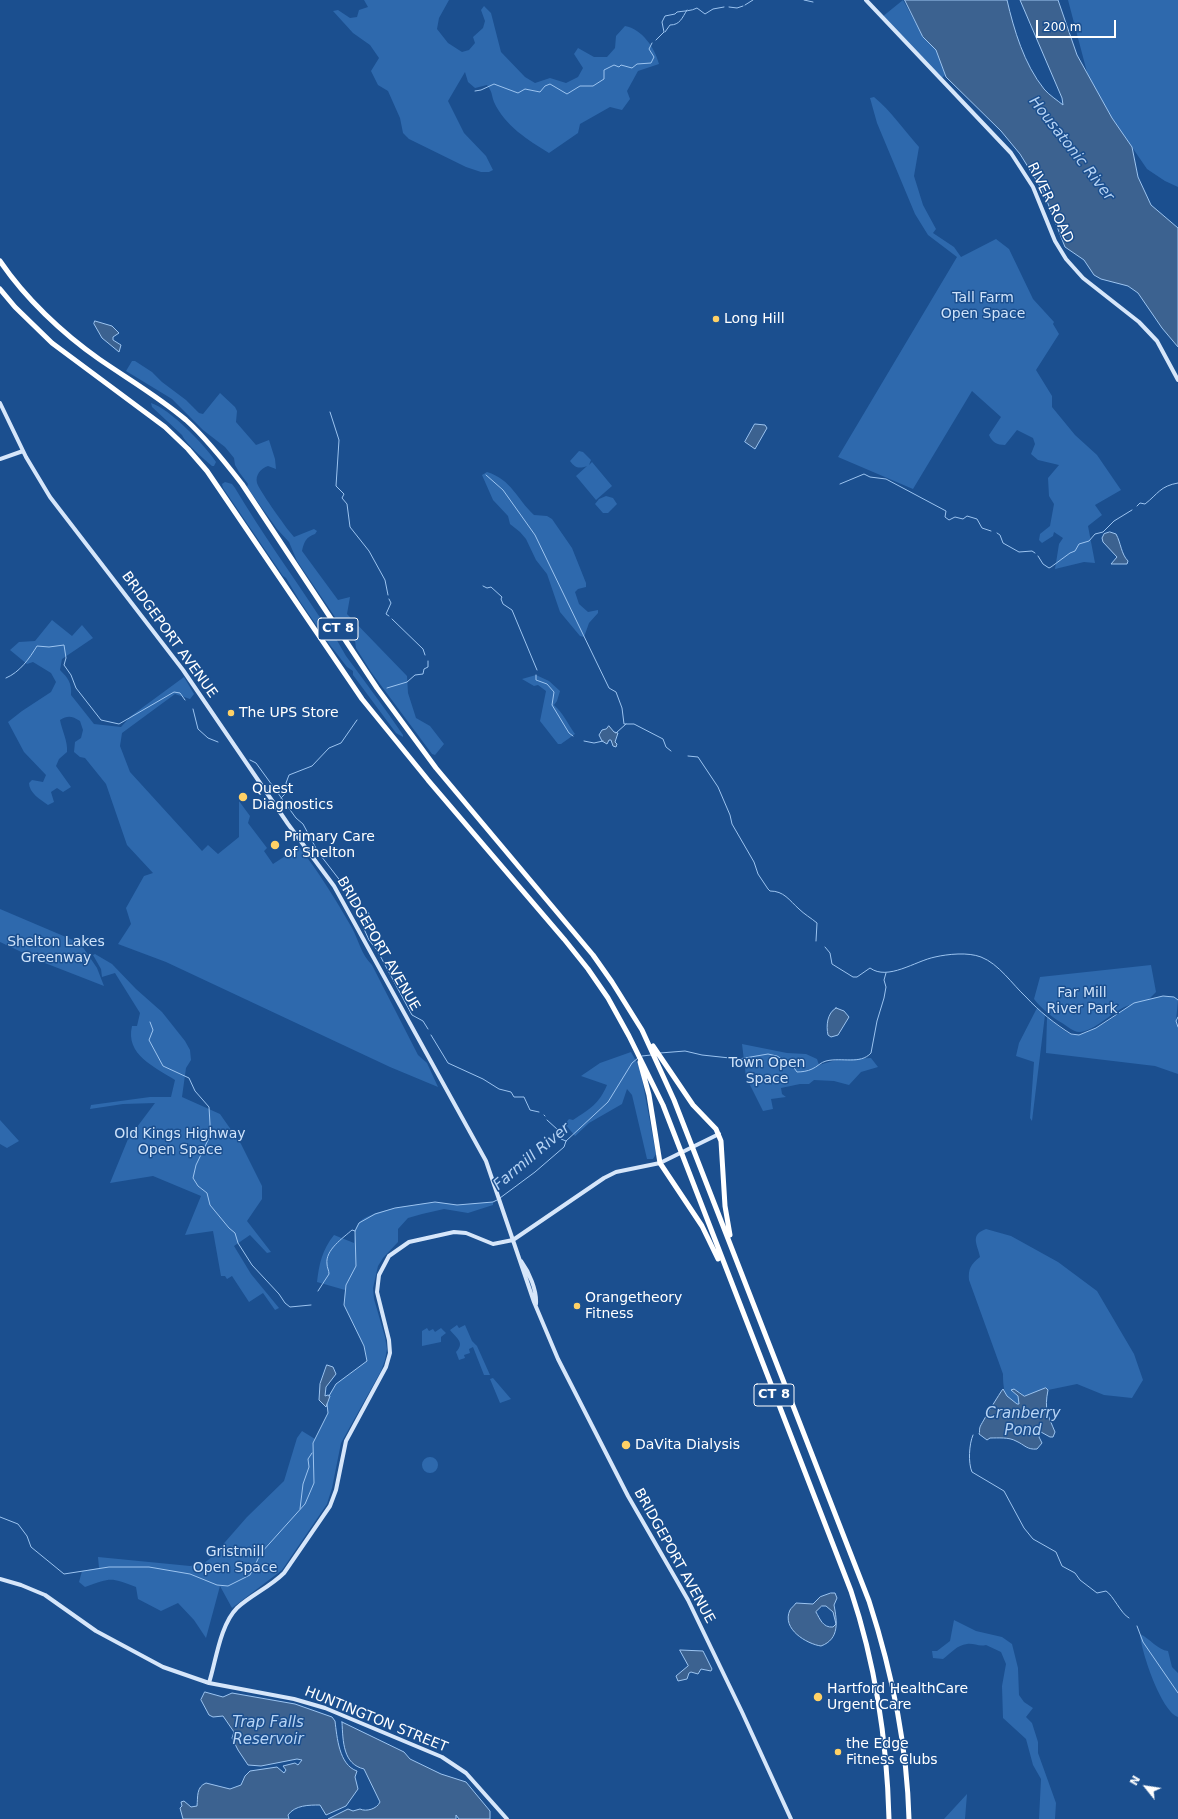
<!DOCTYPE html>
<html>
<head>
<meta charset="utf-8">
<style>
	body { margin:0 }
	#map { position:relative; width:1178px; height:1819px; overflow:hidden; background:#1b4f8f; font-family:"DejaVu Sans",sans-serif }
	canvas { display:block }
	.north { position:absolute; left:1126px; top:1767px; width:40px; height:40px; -webkit-text-stroke:3px #1b4f8f; paint-order:stroke; rotate:300deg; font-size:11px; font-weight:700; line-height:16px; text-align:center; color:#fff }
	.north::after { content:''; display:block; margin:auto; width:14px; height:18px; background:#fff; clip-path:polygon(50% 0,100% 100%,50% 72%,0 100%) }
	.scale { position:absolute; left:1036px; top:20px; width:80px; height:18px; box-sizing:border-box; border:2px solid #fff; border-top:0; padding-left:5px; font-size:12px; line-height:14px; white-space:nowrap; color:#fff; -webkit-text-stroke:3px #1b4f8f; paint-order:stroke }
</style>
</head>
<body>
<div id="map">
<canvas width="1178" height="1819"></canvas>
<div class="north">N</div>
<div class="scale">200 m</div>
</div>
<script>
const ctx = document.querySelector('canvas').getContext('2d');
ctx.lineJoin = 'round';
function paint(path, color) { ctx.fillStyle = color; ctx.fill(path, 'evenodd'); }
function trace(path, color, width, dash) { ctx.strokeStyle = color; ctx.lineWidth = width; ctx.lineCap = dash ? 'butt' : 'round'; ctx.setLineDash(dash || []); ctx.stroke(path); }
function drawText(font, color, halo, rows, align = 'center') {
  ctx.font = font + ' "DejaVu Sans",sans-serif'; ctx.lineWidth = 3; ctx.setLineDash([]); ctx.textBaseline = 'middle'; ctx.strokeStyle = halo; ctx.fillStyle = color; for (const [text, x, y, turn = 0] of rows) {
    ctx.save(); ctx.translate(x, y); ctx.rotate((+turn || 0) * Math.PI / 180); ctx.textAlign = isNaN(turn) ? turn : align; if (halo) ctx.strokeText(text, 0, 0); ctx.fillText(text, 0, 0); ctx.restore();
  }
}
const green = new Path2D(`
	M364,0H449L439,18L437,29L448,43L462,52L469,50L475,43L473,37L483,28L485,21L481,10L484,6L491,13L501,52L525,77L535,83L550,78L566,83L578,77L583,68L574,54L578,48L594,57H607L615,48L616,36L625,26C642,29 655,48 659,64L638,71L627,91L630,99L622,110L610,107L580,124L578,133L549,153C528,140 505,126 494,102C491,94 493,93 487,85L475,88L468,82L465,72L448,101L464,133L486,156L493,170L489,172H481L466,167L409,139L403,133L400,118L388,91L378,85L371,71L379,58L370,45L353,33L333,11L338,10L350,18L357,17L359,10L368,7Z
	M903,0L923,37L936,50L945,75L941,79L882,17Z
	M1068,0H1178V187L1165,181L1147,169L1112,118L1088,76Z
	M874,97C891,111 904,130 919,147L914,176L923,205L936,229L933,233L954,247L961,257L996,239L1009,249L1033,299L1054,322L1053,324L1059,334L1036,370L1052,396V407L1075,435L1097,455L1121,490L1095,505L1102,515L1088,526L1095,563L1084,562L1055,569L1059,544L1063,538L1054,532L1053,536L1042,543L1039,540L1040,534L1050,526L1054,504L1049,496L1048,478L1059,465L1038,460L1031,454L1035,444L1033,438L1017,430L1005,445C997,445 992,442 989,435L1001,417L972,391L913,489L838,457L957,257L928,235L915,214L877,123L870,98Z
	M132,361H135L152,372L162,382L186,400L199,413L203,414L220,393L235,407L237,411L236,422L256,445L269,440L275,459L276,469L268,466C261,468 255,475 257,483C259,490 283,523 289,531L294,537L314,529L317,531L315,534C306,537 304,542 302,551L338,600L350,597L347,614L407,676L408,693L416,718L430,726L444,744L435,755L432,754L371,672L356,648L355,641L343,629L297,561L289,542L277,529L247,487L248,484L239,472L235,465L234,458L225,447L203,430L172,399L126,371Z
	M151,403C170,409 205,445 216,462L214,466H212C204,459 186,444 182,435L152,407Z
	M579,451L583,452L591,460L589,465L592,462L612,486L596,500L576,476L587,466C579,469 575,468 570,461Z
	M487,472C512,480 516,498 534,515L547,516L552,519L572,548L586,583V587L578,589L575,592L579,604L588,612L598,610V613L589,623L584,637L580,636L560,612L547,574L536,560L526,539L520,532L510,524L508,516L493,500L482,475Z
	M225,482L232,484L235,488C261,532 291,573 319,616C322,620 326,623 329,627C335,636 340,646 346,656C365,682 385,708 403,735V737L396,733L353,675V671L347,667L330,645L299,600L286,578L283,576L223,488L222,484Z
	M606,496L613,498L617,504L608,513H603L595,504L599,499Z
	M52,620L72,636L82,625L93,638L62,659L60,670C68,678 72,683 71,695L94,724L121,727L131,716L184,677L194,694L190,699L175,694L122,733L120,746L130,772L202,851L208,845L218,854L239,837V801L250,816L248,823L267,848L264,851L273,864L299,847C319,872 336,900 352,928C359,941 361,954 372,965L418,1055L427,1063L438,1087L390,1067L166,962L118,944L131,924L126,908L144,876L153,873L127,845L106,784L85,758L80,757L74,752L75,742L81,738L83,730L80,721C72,716 68,715 60,720C62,731 68,741 67,752L59,759L56,766L71,787L63,792L57,788L51,792L54,802L48,805C41,800 29,793 29,783L32,780L43,782L46,775L24,752L8,722L22,711L51,692L56,682L51,673L33,662L27,664L10,650L19,642L35,641Z
	M536,675L549,681L560,691L557,701L554,705C563,713 568,724 575,734L561,744H558L540,721L546,691L538,685L534,686L522,679Z
	M0,909L80,943L97,968L104,986L45,963L0,942Z
	M95,954L112,964L136,989L162,1012L185,1041L190,1050L191,1060L186,1068L182,1097L220,1114L241,1144L262,1186V1199L247,1221L271,1252L267,1253L250,1235L234,1246L251,1274L279,1308L275,1310L263,1293L249,1302L232,1276L227,1279L225,1276H221L213,1231L185,1235L201,1196L153,1176L110,1183L128,1139L155,1103L123,1104L90,1109L91,1105L150,1097H171L175,1080C155,1067 125,1055 132,1026H137L140,1013L115,973L102,977L101,969L93,955Z
	M1151,965L1156,992L1149,999C1158,997 1170,993 1178,1000L1176,1021L1178,1027V1074L1155,1066L1046,1053L1047,1017C1054,1022 1062,1030 1070,1034C1085,1040 1118,1014 1130,1005C1114,1009 1095,1032 1079,1032C1074,1032 1067,1026 1062,1023C1052,1017 1042,1009 1034,999L1040,977Z
	M1037,1008L1045,1015L1032,1121L1030,1118L1034,1062L1016,1056L1019,1043Z
	M742,1044L787,1053L806,1054L817,1059L819,1065L836,1060L871,1058L878,1067L861,1072L849,1085L834,1081L814,1080L809,1084H800L781,1088L782,1094L786,1097L771,1099L773,1109L763,1111L746,1077Z
	M631,1052L640,1068L656,1154L653,1159H647L632,1095L627,1089L622,1104L589,1123L575,1136L565,1124L569,1119L573,1120C590,1109 599,1104 607,1085L581,1076L600,1063Z
	M0,1120L19,1141L7,1148L0,1144Z
	M435,1202L459,1205L493,1202V1205L468,1213L444,1209L422,1214L408,1218L398,1229V1242L383,1258L378,1266L373,1288L374,1299L385,1337L387,1349L385,1360L381,1371L341,1443L332,1488L327,1504L282,1570L232,1608L220,1586L206,1638L194,1620L178,1603L161,1611L138,1599L136,1587C109,1577 112,1578 85,1587L79,1582L82,1571L99,1568L98,1557L190,1566L203,1564L212,1557L247,1517L284,1481L297,1438L302,1431L315,1439L328,1413L326,1400L336,1384L367,1361L364,1346L344,1305L345,1290L317,1282C319,1264 322,1250 334,1235L354,1243C355,1237 354,1230 358,1224C368,1209 418,1205 435,1202Z
	M986,1229L1011,1236L1058,1262L1097,1291L1134,1354L1143,1380L1132,1398L1104,1395L1077,1384L1048,1390L1046,1388L1024,1396L1019,1391V1404C1004,1403 1003,1386 1003,1374L969,1280C968,1269 971,1264 980,1257C978,1245 969,1235 986,1229Z
	M457,1325L459,1328L465,1325L472,1341L477,1346L490,1375H484L473,1347L469,1349L470,1353L464,1355L465,1358L459,1360L456,1352C466,1342 455,1337 450,1330Z
	M427,1328L429,1331L433,1329L435,1332L441,1328L446,1333L441,1337V1342L422,1346V1331Z
	M493,1378L511,1399L500,1403L490,1379Z
	M422 1465a8 8 0 1 1 16 0a8 8 0 1 1-16 0Z
	M954,1620L976,1631L1002,1637L1012,1644L1018,1668L1019,1695L1024,1702L1033,1708L1026,1717L1032,1723L1038,1742V1753L1056,1803L1055,1819H1039L1041,1779L1033,1765L1026,1739L1003,1718L1002,1686L1006,1664L1001,1652L986,1645C979,1647 974,1643 967,1644C957,1645 951,1653 943,1659L933,1658L932,1651H937L950,1641Z
	M1140,1634C1149,1638 1158,1650 1168,1651L1172,1667L1178,1673V1717C1161,1711 1141,1651 1140,1634Z
	M967,1794L965,1819H944Z`);
const water = new Path2D(`
	M905,0H1007C1014,30 1024,64 1044,89C1049,95 1057,100 1063,105L1062,98L1020,0H1058L1077,55L1112,118L1132,147L1138,177L1151,205L1178,228V347L1162,328L1138,293L1128,286L1101,279L1094,275L1084,260L1065,247L1043,191L1020,154L1001,131L946,77L936,50L923,37Z
	M95,321L112,326L119,333L113,337V340L121,345L119,352L102,338L94,324Z
	M755,424L765,425L767,428L755,449L745,442Z
	M1110,532L1116,534C1121,543 1121,554 1128,561L1127,564H1111L1117,557L1103,542L1102,538L1104,534Z
	M609,726L614,732L618,733L615,742L617,744L616,747L613,746L611,740H609L607,744L602,741L599,735L602,730L606,729Z
	M836,1008L844,1011L849,1017L838,1035L831,1037L828,1035C826,1026 827,1013 836,1008Z
	M327,1365L333,1367L336,1374L326,1387L325,1396L328,1395L330,1396L326,1407L319,1400L320,1384Z
	M1046,1388L1048,1390C1044,1410 1048,1415 1055,1432L1053,1437H1050L1041,1432L1039,1437L1042,1443L1037,1449C1027,1450 1025,1445 1016,1441C1009,1437 998,1438 990,1438L987,1440L979,1434C980,1432 979,1430 980,1427C981,1424 1001,1391 1003,1389L1007,1396L1017,1404H1019L1018,1396L1011,1390L1014,1389L1024,1396Z
	M831,1593H835L837,1598L834,1605C837,1621 840,1639 821,1646C807,1644 781,1629 790,1610C791,1608 794,1606 796,1603L813,1604L820,1597ZM822,1606H826L833,1612L836,1624L833,1627C823,1628 820,1619 816,1612Z
	M680,1650L703,1651L712,1669L711,1671L701,1669L698,1674L691,1672L689,1673L687,1679L678,1681L676,1676L688,1666Z
	M205,1692L223,1697L232,1693L295,1704L332,1717L335,1721C337,1737 339,1765 357,1771L355,1777L358,1789L346,1806L326,1815L320,1805C309,1805 295,1805 288,1815L289,1819H183L180,1808L182,1806L181,1802L184,1801L191,1807L197,1806C198,1797 196,1787 206,1783L230,1789L241,1785L245,1776L250,1771L277,1767L284,1773L286,1770L283,1766L295,1763L298,1765L302,1760L297,1759L261,1766L248,1765L238,1750L232,1738L234,1732L223,1716L213,1717L209,1715L201,1700Z
	M342,1722L404,1752L410,1759L441,1774L466,1782L490,1811V1819H459L456,1815V1819H328L348,1809L353,1811L360,1809C366,1812 377,1809 380,1802L364,1769C343,1764 343,1742 342,1722Z`);
const stream = new Path2D(`
	M804,0L813,2
	M745,5L753,0
	M729,7L737,8L743,6
	M665,32L670,25C680,25 682,18 687,10
	M656,40L664,32L662,22L665,16L675,14L677,12C683,11 692,11 697,8L705,14L713,9L724,7
	M475,91L481,90L494,84L518,93L525,89L540,92L545,86L550,84L567,94L580,86H593L604,79V70L614,65L619,67L621,65L632,68L637,64L651,63L654,57L649,49L652,43
	M330,412L339,440L336,486L344,494L342,498L347,504L350,527L369,551L385,580L388,595
	M486,475L503,490L535,535L609,688L616,692L622,708L624,724H634L663,739L666,747L671,751
	M840,484L864,474L870,477L886,479L946,511L945,517L949,520L955,517L963,519L967,516L977,519L982,528L991,531
	M1137,506L1140,503L1145,504C1158,494 1160,486 1178,483
	M997,533L1000,535L1003,543L1019,552L1032,551L1035,553
	M1038,556L1043,564L1049,568L1051,567L1070,553L1075,551L1079,544L1089,541L1095,534L1103,532L1114,521L1132,510
	M483,586L487,588L491,587L502,597L501,599L503,604L512,610L537,670
	M389,616L386,614L391,603L389,599
	M392,619L423,649L425,655
	M536,675V680L547,684L554,692L552,705L569,733L573,736
	M6,678C20,672 29,659 37,646L49,647L64,645L66,658L64,665L71,675L76,688L101,720L119,724L174,692L180,693L185,700
	M387,688L407,682L415,675L423,674L424,669L428,667V661
	M193,709L198,729L208,738L218,742
	M616,733L626,724
	M584,741L594,743L603,741
	M688,756L698,757L718,787L730,815L732,824L754,862L758,874L768,889L770,891C784,891 789,900 799,909C804,914 811,918 817,923L816,941
	M250,760L256,763L296,818L303,824L318,852L345,887L348,898L361,908L366,909L369,914L364,929L369,940L377,950L412,1015L423,1021L428,1029
	M281,798L287,792L286,783L289,775L312,766L329,748L341,743L357,720
	M825,947L830,953L832,964L853,977H857L870,968C888,981 915,961 935,957C948,954 968,952 981,957C999,964 1012,984 1026,997C1039,1011 1055,1024 1071,1034L1079,1035L1096,1028L1134,1003L1163,996L1174,997L1178,1000
	M1178,1017L1176,1021L1178,1027
	M150,1022L153,1030L149,1040L163,1066L189,1078L195,1091L209,1107L210,1124V1136L196,1165L193,1178L198,1186L207,1193L210,1205L229,1228L235,1233L238,1243L252,1265L279,1294L285,1303L290,1307L311,1305
	M431,1035L448,1063L483,1079L499,1089L511,1092L514,1097H524L530,1110L539,1112
	M660,1053L685,1051L702,1055L739,1059L768,1054L777,1056L792,1065L797,1072C802,1072 808,1071 812,1069C817,1067 821,1062 826,1061C842,1057 860,1065 871,1053L877,1021L884,998L886,987L884,980L886,973
	M642,1056L651,1055
	M544,1115L545,1116
	M547,1120L558,1130L561,1139L566,1141
	M500,1198L535,1172L564,1147L566,1141L608,1102L632,1063L638,1058
	M318,1291L329,1274C329,1270 327,1268 327,1264C325,1250 343,1238 352,1230L355,1231
	M329,1396L336,1384L367,1361L364,1346L344,1305L346,1285L356,1266L355,1231L359,1223L375,1214L395,1208L435,1202L457,1205L493,1202L497,1200
	M973,1435C969,1444 968,1463 972,1472L1004,1491L1024,1528L1033,1539L1056,1552L1062,1566L1075,1573L1080,1580L1097,1593L1106,1591C1113,1595 1121,1614 1129,1618
	M300,1509L303,1484L309,1467L308,1459L312,1453
	M0,1517L18,1524L27,1536L31,1547L64,1574L109,1567H149L190,1574L217,1585L228,1586L250,1575L261,1553L305,1504L314,1483L313,1443L328,1413L327,1404
	M1137,1626L1143,1642L1178,1693`);
const secondary = new Path2D(`
	M866,0L1011,153L1033,187L1055,241L1066,259L1083,278L1139,322L1157,341L1178,380
	M0,403L26,457L50,497L183,670L288,824L334,886L486,1161L534,1302L558,1359L628,1496L688,1600L742,1712L791,1819
	M0,459L23,451
	M521,1261C529,1272 537,1290 536,1304
	M0,1579L21,1585L45,1595L96,1631L163,1667L209,1683L294,1699L325,1708L442,1757L466,1773L507,1819
	M209,1683C216,1661 220,1625 237,1608C251,1595 270,1587 284,1573L330,1506L336,1490L346,1441L386,1367L390,1353L389,1340L377,1292L379,1275L389,1256L409,1242L454,1232L466,1233L493,1244L513,1240L604,1178L616,1172L660,1163L719,1134`);
const highway = new Path2D(`
	M0,261C25,298 62,333 99,359C128,379 159,397 186,420C207,439 225,462 242,484L377,688L436,768L593,955L612,982L642,1030L674,1100L869,1601C892,1672 907,1744 909,1819
	M0,289L15,307L52,343L165,427L188,449L207,471L362,699L428,780L564,939L588,969L608,998L629,1036L663,1105L851,1591C876,1666 887,1741 889,1819
	M653,1046L693,1105L716,1129L721,1141L725,1206L730,1235
	M640,1062L649,1095L660,1163L702,1226L718,1259`);
const markers = [
	[716,319,4,"#ffd166"],
	[231,713,4,"#ffd166"],
	[243,797,5,"#ffd166"],
	[275,845,5,"#ffd166"],
	[577,1306,4,"#ffd166"],
	[626,1445,5,"#ffd166"],
	[818,1697,5,"#ffd166"],
	[838,1752,4,"#ffd166"]
];
const shields = [
	[338,629,40],
	[774,1395,40]
];
const shieldNames = [
	["CT 8",338,629],
	["CT 8",774,1395]
];
const streetNames = [
	["RIVER ROAD",1050,203,64],
	["BRIDGEPORT AVENUE",169,635,54],
	["BRIDGEPORT AVENUE",378,944,60],
	["BRIDGEPORT AVENUE",674,1556,61],
	["HUNTINGTON STREET",376,1720,22]
];
const parkNames = [
	["Tall Farm",983,298],
	["Open Space",983,314],
	["Shelton Lakes",56,942],
	["Greenway",56,958],
	["Far Mill",1082,993],
	["River Park",1082,1009],
	["Town Open",767,1063],
	["Space",767,1079],
	["Old Kings Highway",180,1134],
	["Open Space",180,1150],
	["Gristmill",235,1552],
	["Open Space",235,1568]
];
const poiNames = [
	["Long Hill",724,319],
	["The UPS Store",239,713],
	["Quest",252,789],
	["Diagnostics",252,805],
	["Primary Care",284,837],
	["of Shelton",284,853],
	["Orangetheory",585,1298],
	["Fitness",585,1314],
	["DaVita Dialysis",635,1445],
	["Hartford HealthCare",827,1689],
	["Urgent Care",827,1705],
	["the Edge",846,1744],
	["Fitness Clubs",846,1760]
];
const waterNames = [
	["Housatonic River",1071,149,52],
	["Farmill River",532,1157,-40],
	["Cranberry",1023,1414],
	["Pond",1023,1431],
	["Trap Falls",268,1723],
	["Reservoir",268,1740]
];
paint(green, '#2e69ad');
paint(water, '#3c6290');
trace(water, '#9cc4f0', 1);
trace(stream, '#9cc4f0', 1);
trace(secondary, '#d6e6fa', 4);
trace(highway, '#fff', 5);
for (const [x, y, r, color] of markers) { const dot = new Path2D(); dot.arc(x, y, r, 0, 2 * Math.PI); ctx.fillStyle = color; ctx.fill(dot); trace(dot, '#1b4f8f', 1.5); }
for (const [x, y, w] of shields) { const box = new Path2D(); box.roundRect(x - w / 2, y - 11, w, 22, 3); ctx.fillStyle = '#1b4f8f'; ctx.fill(box); trace(box, '#fff', 1); }
drawText('bold 13px', '#fff', null, shieldNames);
drawText('14px', '#fff', '#1b4f8f', streetNames);
drawText('14px', '#cfe3fa', '#1b4f8f', parkNames);
drawText('14px', '#fff', '#1b4f8f', poiNames, 'left');
drawText('italic 15px', '#b5d3f5', '#1b4f8f', waterNames);
</script>
</body>
</html>
